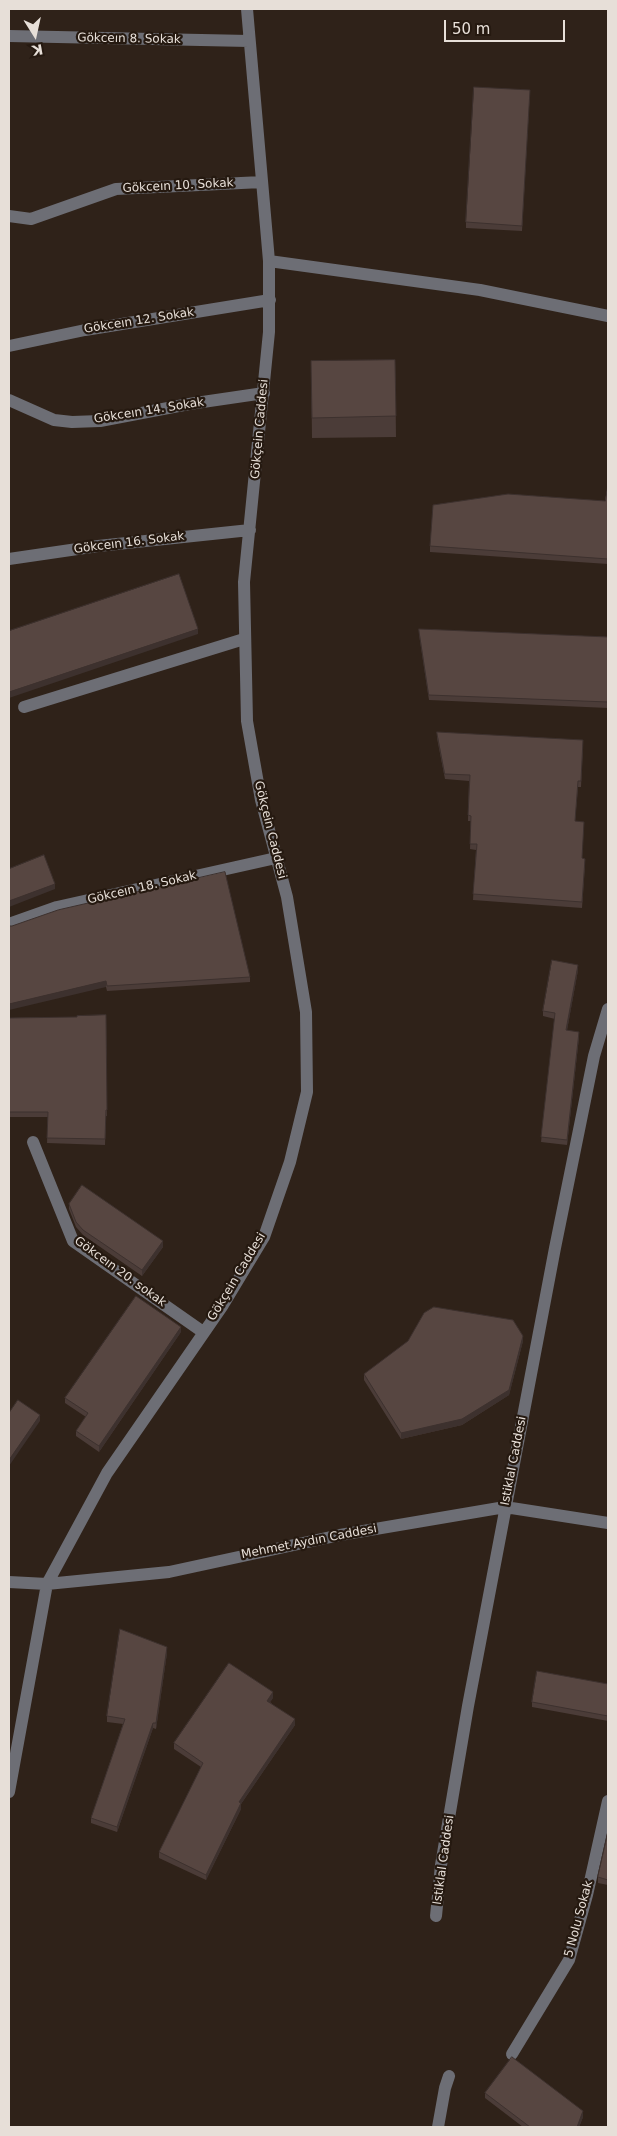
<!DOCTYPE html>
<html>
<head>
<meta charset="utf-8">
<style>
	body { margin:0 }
	#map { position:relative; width:617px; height:2136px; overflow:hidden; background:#2f2219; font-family:"DejaVu Sans",sans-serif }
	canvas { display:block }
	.frame { position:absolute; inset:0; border:10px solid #e7dfd8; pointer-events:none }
	.north { position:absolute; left:10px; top:10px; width:50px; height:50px; -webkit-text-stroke:4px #251910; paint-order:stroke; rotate:170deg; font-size:14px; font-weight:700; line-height:20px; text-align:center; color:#e7dfd8 }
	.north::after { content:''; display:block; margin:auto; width:18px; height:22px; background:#e7dfd8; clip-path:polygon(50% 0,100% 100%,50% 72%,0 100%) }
	.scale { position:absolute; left:444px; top:20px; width:121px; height:22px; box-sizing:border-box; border:2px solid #e7dfd8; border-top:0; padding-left:6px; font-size:15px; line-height:18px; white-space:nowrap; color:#e7dfd8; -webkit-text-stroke:4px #251910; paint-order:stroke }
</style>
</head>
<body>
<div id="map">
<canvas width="617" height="2136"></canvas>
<div class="frame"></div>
<div class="north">K</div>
<div class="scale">50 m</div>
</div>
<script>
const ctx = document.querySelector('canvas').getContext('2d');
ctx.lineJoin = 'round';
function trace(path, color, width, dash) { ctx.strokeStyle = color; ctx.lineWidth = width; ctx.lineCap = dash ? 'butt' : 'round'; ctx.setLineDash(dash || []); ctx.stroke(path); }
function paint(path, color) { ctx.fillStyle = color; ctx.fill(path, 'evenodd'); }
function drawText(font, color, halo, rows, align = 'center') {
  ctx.font = font + ' "DejaVu Sans",sans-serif'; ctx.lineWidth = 4.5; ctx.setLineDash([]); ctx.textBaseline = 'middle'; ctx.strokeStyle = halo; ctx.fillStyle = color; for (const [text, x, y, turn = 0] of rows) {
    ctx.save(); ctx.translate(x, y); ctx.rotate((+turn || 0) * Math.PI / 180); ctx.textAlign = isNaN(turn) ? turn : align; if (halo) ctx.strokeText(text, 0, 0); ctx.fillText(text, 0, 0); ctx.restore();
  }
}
const minor = new Path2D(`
	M9,36L249,41
	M9,216L31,219L116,189L262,182
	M269,261L480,290L608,316
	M9,346L85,330L270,300
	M9,400L54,420L72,422L100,421L189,404L264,393
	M9,559L98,546L250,530
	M24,707L244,639
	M9,924L57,907L276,858
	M33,1142L73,1241L203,1332
	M9,1582L47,1584L169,1572L340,1535L505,1507L608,1523
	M9,1792L47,1584L107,1473L223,1305L264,1237L290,1162L307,1092L306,1012L287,897L261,800L247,721L244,582L269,332V261L247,9
	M436,1916L441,1865L468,1706L555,1248L594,1056L608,1009
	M512,2054L569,1960L587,1895L608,1801
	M438,2127L445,2088L449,2076`);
const wall = new Path2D(`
	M530,90L522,231L466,228V222Z
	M395,360L396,437L312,438L311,361Z
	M608,485V564L430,552V546L605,501Z
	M419,629L608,637V708L429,700L419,634Z
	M437,732L583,746L581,787H578L575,821L582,858L585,864L582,908L473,900L476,850L470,849L471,821H468L469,781L445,779L437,738Z
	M9,926L250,977V982L107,991L106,987Z
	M578,970L567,1030L579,1037L567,1145L541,1142L555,1019L543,1016V1011Z
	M106,1015L107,1116H106L105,1145L47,1143L48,1117H9V1018L77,1017Z
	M69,1204L163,1247L142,1276L83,1235L76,1227L69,1209Z
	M181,1332L99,1452L76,1436V1431L86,1417L65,1403V1398Z
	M523,1341L509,1395L462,1425L401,1439L364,1380V1374Z
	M167,1653L156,1729L153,1728L117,1832L91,1823V1818L123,1724L107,1722V1716Z
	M608,1684V1721L532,1707V1702Z
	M273,1698L270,1702L295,1725L241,1804V1809L206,1880L159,1858V1852L201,1767L174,1749V1743Z
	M608,1832V1885L598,1883V1877Z
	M485,2093L583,2117L579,2127H523L485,2098Z`);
const shadedWall = new Path2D(`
	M198,629V634L9,698V692Z
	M55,884V889L9,907V901Z
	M578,965V970L566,1036V1030Z
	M106,981V987L9,1010V1004Z
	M579,1032V1037L567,1145V1140Z
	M163,1241V1247L142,1276V1270Z
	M181,1327V1332L99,1452V1446Z
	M523,1336V1341L509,1395L462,1425L401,1439V1433Z
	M40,1415V1421L9,1466V1460Z
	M167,1647V1653L156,1729V1723Z
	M273,1692V1698L267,1706V1701Z
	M295,1719V1725L241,1804V1809L206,1880V1875L239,1802Z
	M153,1723V1728L117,1832V1827Z
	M583,2111V2117L579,2127H577Z`);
const building = new Path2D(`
	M474,87L530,90L522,226L466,222Z
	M395,360L396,416L312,418L311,361Z
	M608,485V559L430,546L433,505L508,494L605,501Z
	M179,574L198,629L9,692V631Z
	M419,629L608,637V702L429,695Z
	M437,732L583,740L581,781H578L575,821L584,822L582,858L585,859L582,902L473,894L477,844H470L471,816L468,815L470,775L445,774Z
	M44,855L55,884L9,901V869Z
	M225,872L250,977L107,986L106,981L9,1004V926H12L58,910Z
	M552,960L578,965L566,1030L579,1032L567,1140L541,1137L555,1013L543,1011Z
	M106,1015L107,1110H106L105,1139L47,1138L48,1112H9V1018L77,1017V1016Z
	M82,1185L163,1241L142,1270L83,1230L76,1222L69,1204Z
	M136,1296L181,1327L99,1446L76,1431L88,1413L65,1398Z
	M434,1307L513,1320L523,1336L509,1390L462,1419L401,1433L364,1374L408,1341L424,1313Z
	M18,1400L40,1415L9,1460V1413Z
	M120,1629L167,1647L156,1723H153L117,1827L91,1818L125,1719L107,1716Z
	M229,1663L273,1692L267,1701L295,1719L239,1802L241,1803L206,1875L159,1852L203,1763L174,1743Z
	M537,1671L608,1684V1716L532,1702Z
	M608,1832V1880L598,1877Z
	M512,2057L583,2111L577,2127H530L485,2093Z`);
const streetNames = [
	["Gökceın 8. Sokak",129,39,1],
	["Gökceın 10. Sokak",178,186,-3],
	["Gökceın 12. Sokak",139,321,-9],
	["Gökceın 14. Sokak",149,411,-9],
	["Gökçein Caddesi",260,429,-85],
	["Gökceın 16. Sokak",129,543,-7],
	["Gökçein Caddesi",270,830,76],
	["Gökceın 18. Sokak",142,888,-13],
	["Gökceın 20. sokak",120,1272,36],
	["Gökçein Caddesi",237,1277,-59],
	["Istiklal Caddesi",514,1461,-79],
	["Mehmet Aydın Caddesi",309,1542,-11],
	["Istiklal Caddesi",444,1860,-82],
	["5 Nolu Sokak",579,1919,-75]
];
trace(minor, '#6d6e75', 12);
paint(wall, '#4b3c38');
paint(shadedWall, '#3d312e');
paint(building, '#574641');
trace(building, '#3d312e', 1);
drawText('12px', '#e7dfd8', '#251910', streetNames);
</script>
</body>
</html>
